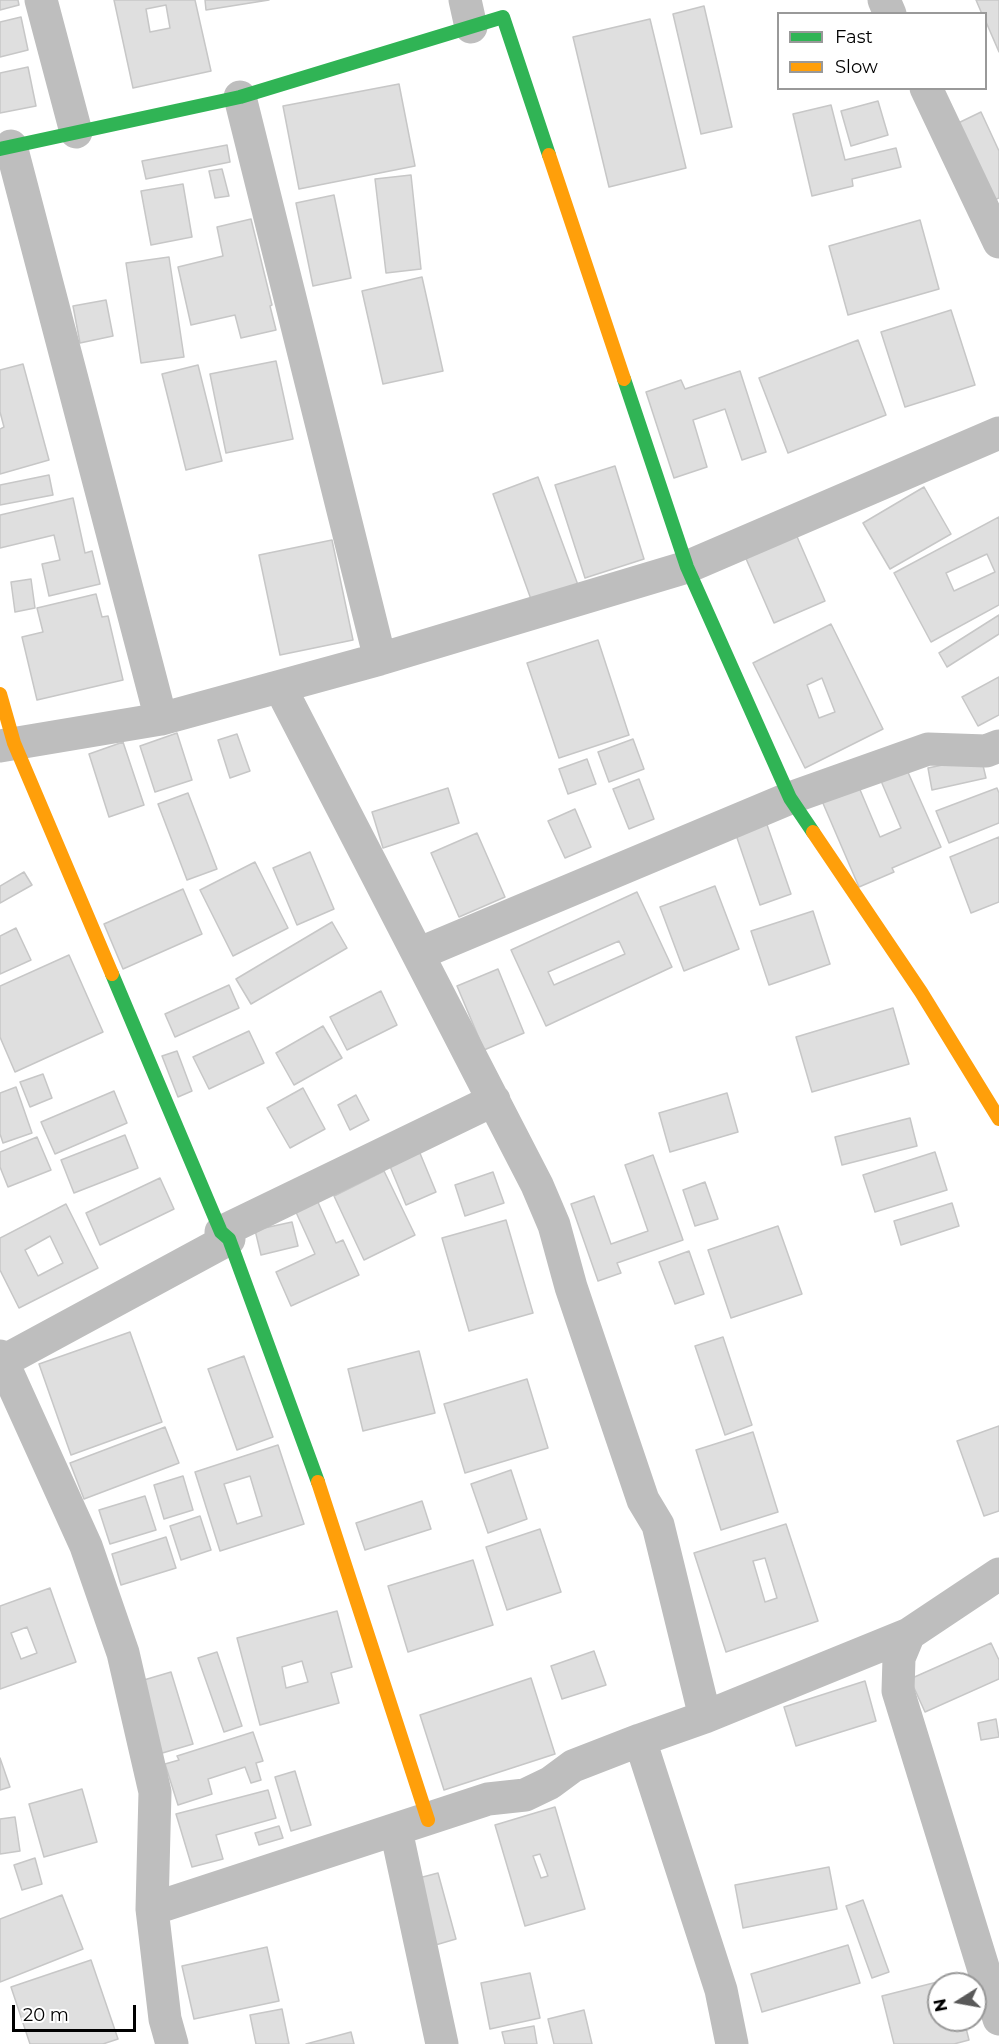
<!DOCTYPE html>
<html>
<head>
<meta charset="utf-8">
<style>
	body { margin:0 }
	#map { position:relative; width:999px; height:2044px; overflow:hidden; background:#fff; font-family:Montserrat,sans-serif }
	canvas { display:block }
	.legend { position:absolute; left:777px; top:12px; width:210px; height:78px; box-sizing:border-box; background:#fff; border:2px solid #999; margin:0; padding:8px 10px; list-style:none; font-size:18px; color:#000 }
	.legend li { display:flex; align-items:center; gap:12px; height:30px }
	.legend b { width:30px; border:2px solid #999 }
	.north { position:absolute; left:927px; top:1972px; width:60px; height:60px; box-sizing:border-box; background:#fff; border:2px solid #999; border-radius:50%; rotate:259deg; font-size:16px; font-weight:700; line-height:24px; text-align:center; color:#000 }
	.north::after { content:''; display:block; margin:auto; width:21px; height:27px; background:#595959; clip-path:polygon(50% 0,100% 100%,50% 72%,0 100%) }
	.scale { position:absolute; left:12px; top:2005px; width:124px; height:27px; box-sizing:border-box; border:3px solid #000; border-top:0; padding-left:8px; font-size:18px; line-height:21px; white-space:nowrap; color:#000; -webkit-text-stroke:4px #fff; paint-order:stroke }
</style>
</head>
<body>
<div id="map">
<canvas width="999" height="2044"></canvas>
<ul class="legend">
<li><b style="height:8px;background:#30b455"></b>Fast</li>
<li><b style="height:8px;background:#ff9f0a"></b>Slow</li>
</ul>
<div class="north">N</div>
<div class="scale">20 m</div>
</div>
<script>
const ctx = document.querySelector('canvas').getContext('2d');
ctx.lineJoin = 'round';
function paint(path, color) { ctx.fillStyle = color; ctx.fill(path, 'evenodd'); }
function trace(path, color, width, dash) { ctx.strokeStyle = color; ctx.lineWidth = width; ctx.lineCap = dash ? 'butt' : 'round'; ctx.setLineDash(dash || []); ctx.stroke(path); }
const building = new Path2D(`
	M0,0H18L19,5L0,10Z
	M114,0H195L211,71L133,88ZM166,5L170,28L150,32L146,9Z
	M205,0H269L206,10Z
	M976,0H999V52L986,22V14H982Z
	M704,6L732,127L701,134L673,14Z
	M21,17L28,50L0,57V22Z
	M650,19L686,168L609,187L573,37Z
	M28,67L36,106L0,113V73Z
	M399,84L415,166L299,189L283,106Z
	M878,101L888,135L851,146L841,111Z
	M831,105L845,160L896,148L901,167L852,179L853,186L812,196L793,114Z
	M981,112L999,151V198L988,203L952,126Z
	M227,145L230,162L146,179L142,161Z
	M222,169L229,196L215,198L209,171Z
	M411,175L421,269L386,273L375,179Z
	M183,184L192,237L151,245L141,191Z
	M334,195L351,278L313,286L296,203Z
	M251,219L272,305L270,306L276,330L241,338L235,315L191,325L178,267L223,256L217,227Z
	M920,220L939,289L848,315L829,246Z
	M169,257L184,357L141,363L126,263Z
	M422,277L443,371L383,384L362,291Z
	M106,300L113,336L80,343L73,306Z
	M951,310L975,385L905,407L881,332Z
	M858,340L886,415L788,453L759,378Z
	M276,361L293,439L226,453L210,374Z
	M23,364L49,460L0,474V429L4,427L0,412V370Z
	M198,365L222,461L186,470L162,374Z
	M740,371L766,452L742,460L725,409L693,420L707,467L674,478L646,392L681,380L685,389Z
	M615,466L644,559L585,578L555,485Z
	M49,475L53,495L0,505V485Z
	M538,477L578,585L532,602L493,494Z
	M924,487L951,534L890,569L863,523Z
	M73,498L85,553L92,551L100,584L49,596L42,564L60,560L54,535L0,548V515Z
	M999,517V605L931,642L894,573ZM987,554L995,572L954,591L946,573Z
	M795,532L825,601L774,623L744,554Z
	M332,540L353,640L280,655L259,555Z
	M31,579L35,608L15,612L11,582Z
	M96,594L102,617L108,616L123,680L37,700L22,637L43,632L37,608Z
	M999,615V634L947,667L939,653Z
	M831,624L883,729L805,768L753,663ZM822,678L835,712L819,718L807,685Z
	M598,640L629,735L559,758L527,663Z
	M999,677V715L978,726L962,697Z
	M177,733L192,780L155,792L140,746Z
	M237,734L250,771L230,778L218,740Z
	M633,739L644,769L609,782L598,752Z
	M123,742L144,805L109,817L89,754Z
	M981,757L986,778L932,790L928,768Z
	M587,759L596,784L568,794L559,769Z
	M907,770L941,847L892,868L894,872L859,887L822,801L858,785L880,837L901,828L881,781Z
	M639,779L654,819L629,829L613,789Z
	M448,788L459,823L383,848L372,812Z
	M997,788L999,793V823L949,843L936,811Z
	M188,793L217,869L187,880L158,804Z
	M575,809L591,847L565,858L548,821Z
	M765,819L791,894L760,905L734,829Z
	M477,833L505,897L459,917L431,853Z
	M999,837V902L971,913L950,857Z
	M310,852L334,909L297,925L273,868Z
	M255,862L288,928L233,956L200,890Z
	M24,872L32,885L0,903V886Z
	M715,886L739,949L684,971L660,907Z
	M183,889L202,934L123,969L104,924Z
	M637,892L672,967L546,1026L511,950ZM619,941L625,954L554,985L548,972Z
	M813,911L830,964L769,985L751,931Z
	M332,922L347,948L251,1004L236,979Z
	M16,928L31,960L0,974V936Z
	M69,955L103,1032L15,1072L0,1037V986Z
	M498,969L524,1033L484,1050L457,986Z
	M229,985L239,1008L175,1037L165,1014Z
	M381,991L397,1025L347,1050L330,1017Z
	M893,1008L909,1064L812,1092L796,1037Z
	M323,1026L342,1058L294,1085L276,1053Z
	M249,1031L264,1063L209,1089L193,1057Z
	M177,1051L192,1091L178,1097L162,1056Z
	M43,1074L52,1098L30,1107L20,1082Z
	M16,1087L32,1133L3,1143L0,1134V1093Z
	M303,1088L325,1129L290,1148L267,1108Z
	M114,1091L127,1123L55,1154L41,1122Z
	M727,1093L738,1132L670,1152L659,1113Z
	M356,1095L369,1120L350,1130L338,1105Z
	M910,1118L917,1146L842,1165L835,1137Z
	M125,1135L138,1168L74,1193L61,1160Z
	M37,1137L51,1170L8,1187L0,1167V1152Z
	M417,1146L436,1192L406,1205L387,1159Z
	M935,1152L947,1190L875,1212L863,1175Z
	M653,1155L683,1240L617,1263L621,1273L598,1281L571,1204L594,1196L611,1244L648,1231L625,1165Z
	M384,1171L415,1235L364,1260L334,1196Z
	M493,1172L504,1203L465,1216L455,1185Z
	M160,1178L174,1209L100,1245L86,1213Z
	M705,1182L718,1219L695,1226L683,1190Z
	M317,1200L336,1243L343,1240L359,1275L291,1306L276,1272L315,1254L295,1210Z
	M952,1203L959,1226L901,1245L894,1221Z
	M66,1204L98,1268L19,1308L0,1270V1238ZM50,1236L63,1263L38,1276L25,1250Z
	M506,1220L533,1313L469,1331L442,1238Z
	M292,1222L298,1246L261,1255L255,1230Z
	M778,1226L802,1294L731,1318L708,1250Z
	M689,1251L704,1294L675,1304L659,1262Z
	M130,1332L162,1422L71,1455L39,1364Z
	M723,1337L752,1425L725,1435L695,1346Z
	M419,1351L435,1413L363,1431L348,1369Z
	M244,1356L273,1437L237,1450L208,1369Z
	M527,1379L548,1448L465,1473L444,1404Z
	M999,1426V1511L984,1516L957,1441Z
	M165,1427L179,1463L84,1499L70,1463Z
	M753,1432L778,1512L721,1530L696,1450Z
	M278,1445L304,1524L220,1551L195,1472ZM250,1476L262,1516L237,1524L224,1484Z
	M511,1470L527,1519L488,1533L471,1484Z
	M183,1476L193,1510L164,1519L154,1485Z
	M145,1496L156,1530L110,1544L99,1510Z
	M422,1501L431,1529L365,1550L356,1523Z
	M200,1516L211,1550L181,1560L170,1526Z
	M786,1524L818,1621L726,1652L694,1553ZM765,1558L777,1598L765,1602L753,1561Z
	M540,1529L561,1592L507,1610L486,1547Z
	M166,1537L176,1568L121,1585L112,1554Z
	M473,1560L493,1625L408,1652L388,1586Z
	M50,1588L76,1662L0,1689V1606ZM27,1627L37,1653L21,1659L11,1633Z
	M337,1611L352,1667L331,1673L339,1703L260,1725L237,1638ZM302,1661L308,1682L286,1688L282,1667Z
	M991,1643L999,1660V1679L925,1712L910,1679Z
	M594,1651L606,1685L562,1699L551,1666Z
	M217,1652L242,1726L224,1732L198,1658Z
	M171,1672L193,1744L159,1754L137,1682Z
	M531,1678L555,1754L444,1790L420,1715Z
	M865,1681L876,1721L796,1746L784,1707Z
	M996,1719L999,1737L981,1740L978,1723Z
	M253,1732L263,1761L256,1763L261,1780L251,1783L245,1767L208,1779L212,1794L178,1805L165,1764L179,1760L177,1756Z
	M0,1758L10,1787L0,1790Z
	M295,1771L311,1825L291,1831L275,1777Z
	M82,1789L97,1842L44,1857L29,1804Z
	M268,1790L276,1818L216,1835L223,1859L192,1867L176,1814Z
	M555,1807L585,1909L525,1926L495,1825ZM540,1854L548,1876L541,1878L533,1856Z
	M15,1817L20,1851L0,1854V1819Z
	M279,1826L283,1838L259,1845L255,1833Z
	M35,1858L42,1884L22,1890L14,1865Z
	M829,1867L837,1909L743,1928L735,1885Z
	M438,1873L456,1939L432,1946L415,1879Z
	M62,1895L83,1949L0,1982V1919Z
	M863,1900L889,1972L872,1978L846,1906Z
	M848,1945L860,1983L762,2012L751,1974Z
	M267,1947L279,2001L194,2019L182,1966Z
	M91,1960L118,2039L103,2044H30L11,1987Z
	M530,1973L540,2018L490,2029L481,1983Z
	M953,1978L955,1984H939V2020H964L969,2040L954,2044H894L882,1996Z
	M282,2009L289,2044H256L250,2015Z
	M584,2010L592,2044H554L548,2019Z
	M534,2026L537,2044H505L502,2032Z
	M351,2032L354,2044H306Z`);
const street = new Path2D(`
	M41,0L76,132
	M465,0L471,27
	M884,0L890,14
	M926,88L999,242
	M240,97L380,659
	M11,146L161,719
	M280,687L537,1185L554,1225L571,1287L643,1500L658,1525L705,1717
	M0,746L161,719L380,659L687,567L999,433
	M418,954L790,798L928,749L986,751L999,746
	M221,1232L494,1100
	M0,1356L86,1546L123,1653L155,1792L152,1909L165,2019L172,2044
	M0,1363L229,1239
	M909,1634L899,1658L898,1691L999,2019
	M640,1740L721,1990L732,2044
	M396,1830L442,2044
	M152,1909L488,1799L525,1795L550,1783L573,1766L640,1740L705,1717L909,1634L999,1574`);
const fast = new Path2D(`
	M0,149L240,97L503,17L549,155
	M624,379L687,567L790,798L813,832
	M112,974L221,1232L229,1239L318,1482`);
const slow = new Path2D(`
	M549,155L624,379
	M0,694L14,743L112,974
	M813,832L921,992L999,1119
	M318,1482L428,1820`);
paint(building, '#dfdfdf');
trace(building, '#c7c7c7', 1.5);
trace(street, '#bebebe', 33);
trace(fast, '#30b455', 14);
trace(slow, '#ff9f0a', 14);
</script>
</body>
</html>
